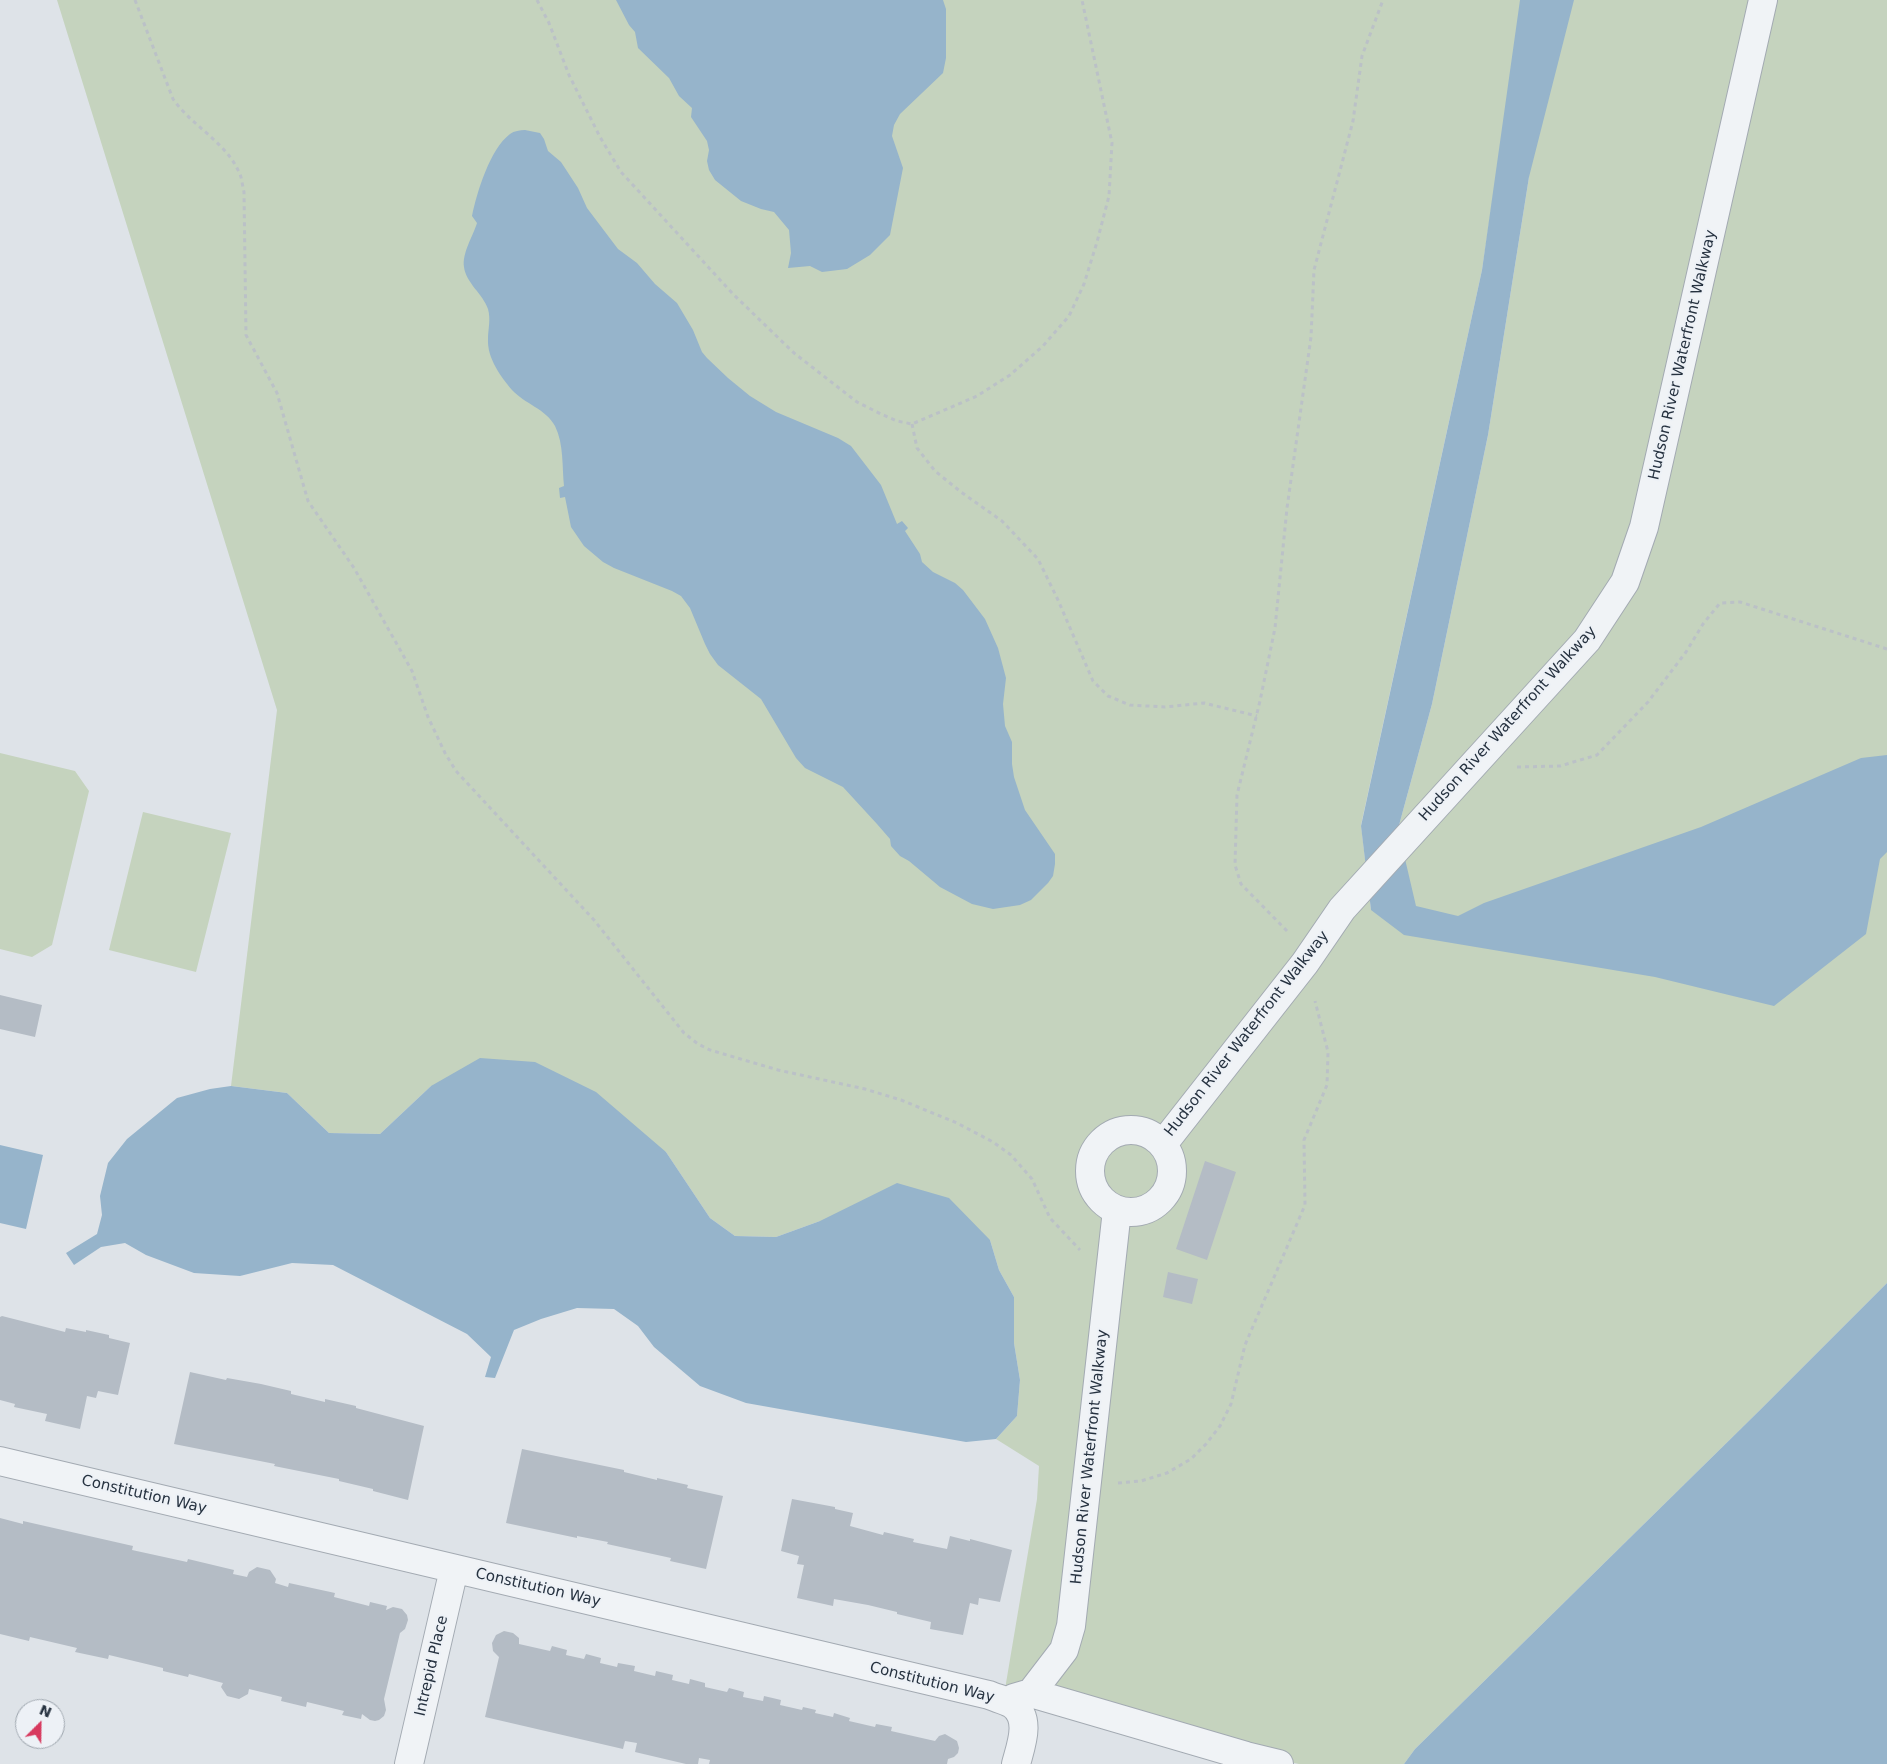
<!DOCTYPE html>
<html>
<head>
<meta charset="utf-8">
<style>
	body { margin:0 }
	#map { position:relative; width:1887px; height:1764px; overflow:hidden; background:#dee3e8; font-family:"DejaVu Sans",sans-serif }
	canvas { display:block }
	.north { position:absolute; left:15px; top:1699px; width:50px; height:50px; box-sizing:border-box; background:#edf1f6; border:1px solid #9da5ad; border-radius:50%; rotate:23deg; font-size:14px; font-weight:700; line-height:20px; text-align:center; color:#263240 }
	.north::after { content:''; display:block; margin:auto; width:18px; height:22px; background:#d7395e; clip-path:polygon(50% 0,100% 100%,50% 72%,0 100%) }
</style>
</head>
<body>
<div id="map">
<canvas width="1887" height="1764"></canvas>
<div class="north">N</div>
</div>
<script>
const ctx = document.querySelector('canvas').getContext('2d');
ctx.lineJoin = 'round';
function paint(path, color) { ctx.fillStyle = color; ctx.fill(path, 'evenodd'); }
function trace(path, color, width, dash) { ctx.strokeStyle = color; ctx.lineWidth = width; ctx.lineCap = dash ? 'butt' : 'round'; ctx.setLineDash(dash || []); ctx.stroke(path); }
function drawText(font, color, halo, rows, align = 'center') {
  ctx.font = font + ' "DejaVu Sans",sans-serif'; ctx.lineWidth = 4; ctx.setLineDash([]); ctx.textBaseline = 'middle'; ctx.strokeStyle = halo; ctx.fillStyle = color; for (const [text, x, y, turn = 0] of rows) {
    ctx.save(); ctx.translate(x, y); ctx.rotate((+turn || 0) * Math.PI / 180); ctx.textAlign = isNaN(turn) ? turn : align; if (halo) ctx.strokeText(text, 0, 0); ctx.fillText(text, 0, 0); ctx.restore();
  }
}
const green = new Path2D(`
	M57,0H1887V1283L1760,1410L1415,1749L1404,1764H1299L1003,1701L1037,1499L1039,1466L996,1439L1017,1416L1020,1380L1014,1343V1297L999,1270L990,1240L820,1221L776,1237L735,1236L710,1218L666,1152L431,1086L380,1134L329,1133L287,1093L231,1086L277,710ZM1508,97L1529,177L1488,435L1432,704L1398,829L1371,910L1361,825L1482,270Z
	M0,753L75,771L89,791L52,945L32,957L0,949Z
	M143,812L231,833L196,972L109,950Z`);
const water = new Path2D(`
	M616,0H943L946,9V58L943,73L900,114L894,125L892,136L903,168L890,235L870,255L847,269L822,272L810,266L788,268L791,253L789,230L774,212L761,209L741,201L715,180L709,170L707,161L709,150L707,141L691,117L692,108L679,96L669,78L638,48L635,32L629,25Z
	M1520,0H1574L1529,177L1488,435L1432,704L1398,829L1416,906L1458,916L1484,903L1701,827L1861,758L1887,755V852L1880,859L1866,934L1774,1006L1655,977L1404,935L1371,910L1361,826L1482,270Z
	M525,130L540,133L544,139L548,151L561,162L578,188L587,208L618,249L637,263L655,284L677,303L693,330L702,352L707,358L728,378L750,396L776,412L838,438L851,446L881,485L897,524L902,521L908,528L905,531L920,554L922,562L933,572L955,583L963,590L985,619L998,648L1006,678L1003,704L1005,726L1012,742V764L1014,777L1025,810L1055,854V864L1053,876L1048,883L1031,900L1020,905L993,909L972,904L940,887L909,861L900,856L891,846L890,839L877,824L843,787L805,768L796,758L761,699L718,665L710,654L705,644L690,608L681,596L672,591L614,568L603,562L584,546L571,527L565,497L560,498L559,488L564,486C562,467 564,444 555,426C546,409 525,404 512,390C501,377 487,358 488,339C488,329 491,320 488,309C483,294 466,283 464,267C462,253 473,236 477,223L472,216C477,192 490,149 510,134C514,131 520,130 525,130Z
	M480,1058L535,1062L596,1092L666,1152L710,1218L735,1236L776,1237L820,1221L897,1183L949,1198L990,1240L999,1270L1014,1297V1343L1020,1380L1017,1416L996,1439L966,1442L746,1403L700,1386L654,1347L638,1326L614,1309L577,1308L541,1319L514,1330L495,1378L485,1377L491,1357L467,1334L333,1265L292,1263L240,1276L194,1273L146,1255L125,1243L101,1247L74,1265L66,1253L97,1234L102,1215L100,1196L108,1163L127,1139L177,1098L210,1089L231,1086L287,1093L329,1133L380,1134L431,1086Z
	M0,1145L43,1155L26,1229L0,1223Z
	M1887,1283V1764H1404L1415,1749L1760,1410Z`);
const building = new Path2D(`
	M0,995L42,1005L35,1037L0,1029Z
	M1205,1161L1236,1172L1207,1260L1176,1249Z
	M1168,1272L1198,1279L1192,1304L1163,1297Z
	M2,1316L65,1332L66,1328L86,1332V1330L109,1335V1338L130,1343L118,1395L98,1391L96,1398L87,1396L80,1429L45,1421L47,1414L14,1407L15,1404L0,1400V1317Z
	M190,1372L226,1380L227,1378L261,1384L291,1391V1394L325,1402V1399L356,1406V1408L424,1426L408,1500L373,1491V1489L339,1481V1479L274,1466L275,1464L174,1444Z
	M522,1449L624,1470V1472L657,1480V1478L688,1485L687,1488L723,1496L706,1569L670,1561L671,1558L607,1544L608,1542L577,1536V1538L506,1523Z
	M792,1499L835,1507V1509L853,1513L850,1526L883,1535L884,1532L914,1539L913,1542L947,1549L950,1536L970,1541V1539L1012,1550L1000,1602L979,1598L978,1605L970,1603L963,1635L930,1629L931,1622L897,1614V1612L868,1605L834,1599L833,1606L797,1598L804,1565L797,1564L799,1556L781,1551Z
	M0,1518L23,1524V1521L133,1546L132,1550L187,1562L188,1559L234,1570L233,1574L247,1577L249,1572L257,1567L270,1570L276,1579L275,1583L288,1587L289,1583L335,1593L334,1597L369,1606L370,1602L387,1606L386,1610L393,1607L402,1609L407,1615L408,1620L405,1629L400,1633L384,1699L386,1710L384,1716L379,1720L375,1721L370,1720L362,1714L361,1719L342,1715L344,1711L307,1702L306,1707L281,1701L282,1697L249,1689L248,1694L239,1699L227,1696L221,1687L223,1683L189,1674L188,1677L163,1671V1668L109,1655L108,1659L75,1652L77,1648L30,1637L29,1641L0,1634Z
	M504,1631L513,1633L519,1638V1644L550,1651L552,1646L567,1650L566,1655L584,1659L586,1654L601,1658L600,1663L617,1667L618,1663L635,1666L634,1671L655,1676L656,1671L673,1675L672,1680L689,1684L690,1679L705,1683V1687L727,1692L729,1688L744,1692L743,1697L763,1701L764,1696L781,1700L780,1705L802,1710L803,1707L816,1710L815,1713L833,1717L834,1713L850,1718L849,1721L875,1727L876,1724L892,1727L891,1731L935,1741L939,1736L945,1734L957,1741L959,1748L958,1753L954,1757L948,1759L947,1764H709L710,1760L699,1758L698,1764H686L635,1752L637,1743L625,1741L623,1749L485,1717L499,1657L493,1651L492,1643L496,1635Z`);
const path = new Path2D(`
	M135,0L173,99C191,125 224,141 238,170C242,176 242,185 244,192L246,335L277,393L308,501L354,568L412,671L428,717L445,753L456,771L594,920L684,1033L698,1044L710,1050L778,1070L865,1089L901,1100L957,1123L993,1142L1011,1155L1032,1179L1050,1218L1080,1250
	M537,0L549,23L569,75L600,137L621,172L733,294L794,353L857,402L881,414L897,421L912,424L977,396L1010,375L1043,346L1069,316L1084,284L1097,242L1109,196L1112,143L1082,0
	M912,424L917,448L935,471L961,492L1002,521L1038,559L1058,600L1093,681L1108,696L1130,705L1165,707L1204,703L1257,716
	M1517,767L1560,766L1597,755L1648,702L1686,652L1703,624L1720,603L1740,602L1887,649
	M1287,931L1241,884L1235,865L1237,795L1260,701L1275,628L1287,508L1311,337L1314,270L1353,121L1362,56L1383,0
	M1118,1483L1141,1481L1167,1473L1191,1459L1206,1444L1220,1426L1231,1404L1245,1345L1305,1205L1304,1140L1327,1085L1328,1052L1315,1001`);
const street = new Path2D(`
	M1090 1171a41 41 0 1 1 82 0a41 41 0 1 1-82 0Z
	M1163,1144L1305,963L1342,909L1587,640L1625,582L1644,527L1763,0
	M0,1461L989,1695C996,1698 1005,1700 1012,1704C1032,1718 1021,1745 1016,1764
	M1031,1693L1064,1650L1071,1626L1117,1210
	M1014,1698L1031,1693L1246,1756L1279,1764
	M409,1764L454,1569`);
const streetNames = [
	["Hudson River Waterfront Walkway",1683,355,-77],
	["Hudson River Waterfront Walkway",1508,724,-48],
	["Hudson River Waterfront Walkway",1247,1034,-52],
	["Hudson River Waterfront Walkway",1090,1457,-84],
	["Constitution Way",144,1495,13],
	["Constitution Way",538,1588,13],
	["Intrepid Place",432,1666,-77],
	["Constitution Way",932,1683,14]
];
paint(green, '#c5d3be');
paint(water, '#96b4cb');
paint(building, '#b4bcc5');
trace(street, '#a3aab2', 30);
trace(path, '#bbc1c7', 3, [4, 4]);
trace(street, '#f0f3f6', 28);
drawText('15px', '#263240', '#edf1f6', streetNames);
</script>
</body>
</html>
